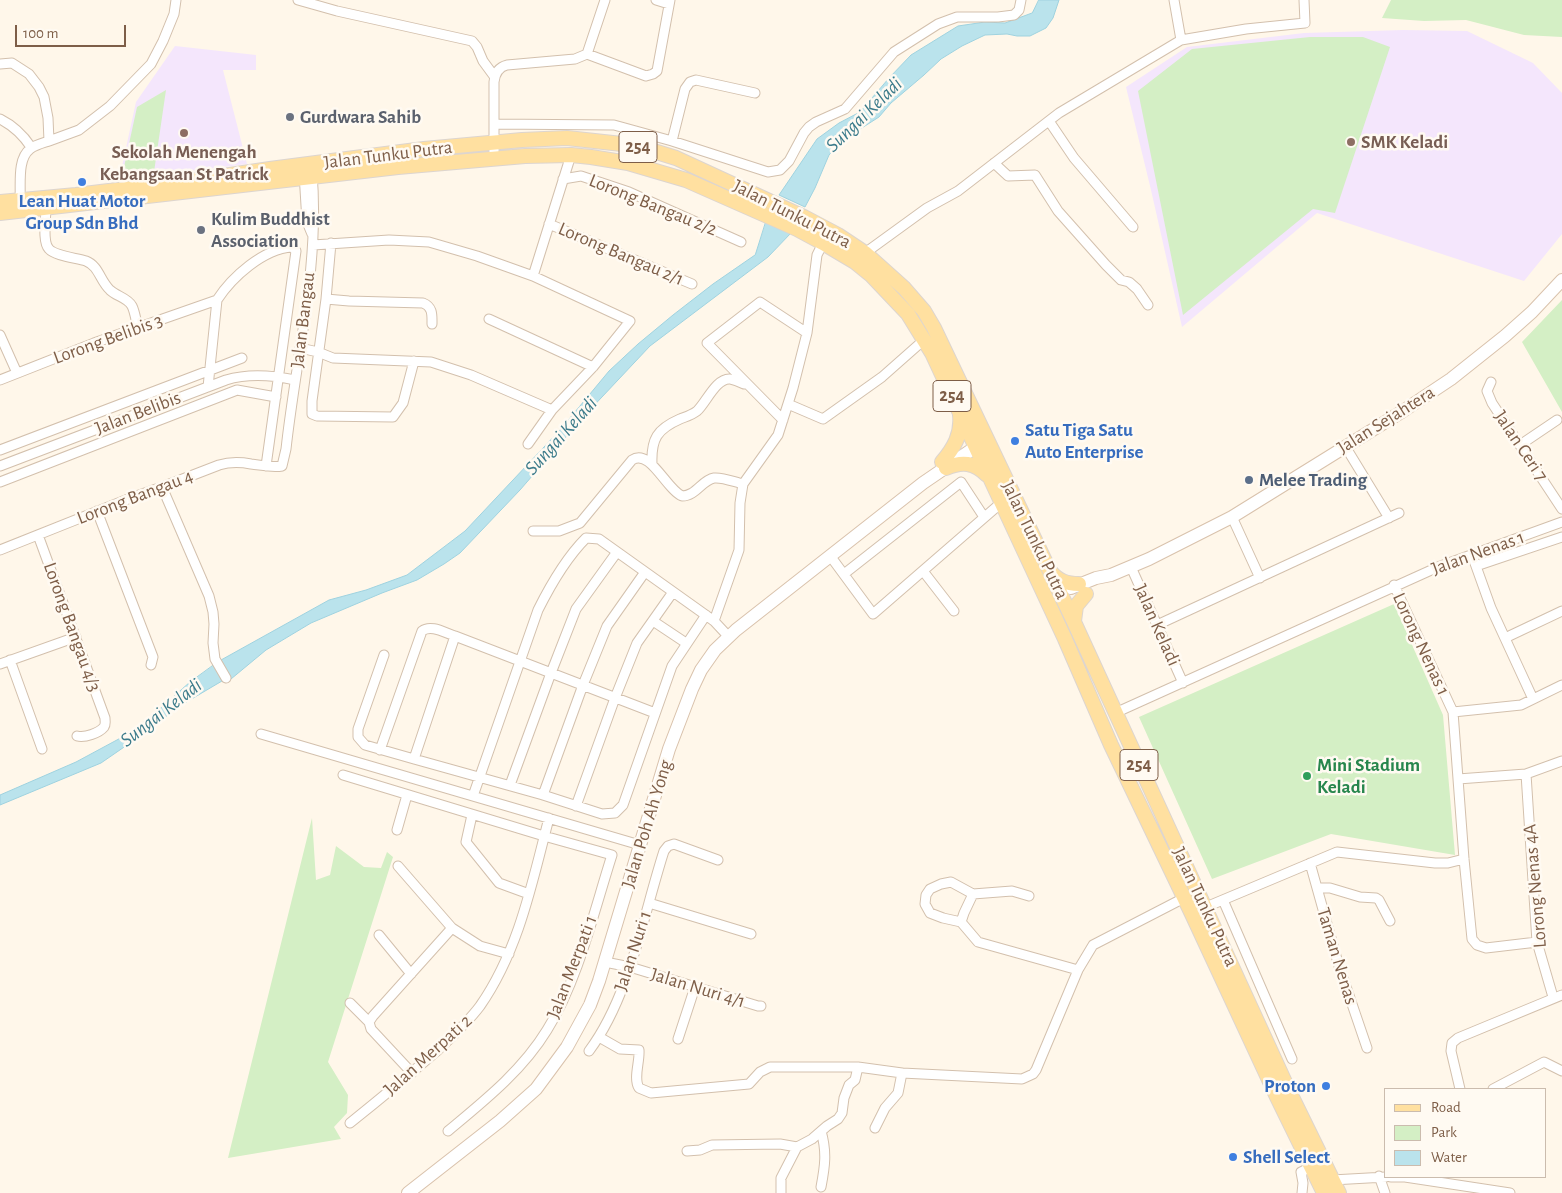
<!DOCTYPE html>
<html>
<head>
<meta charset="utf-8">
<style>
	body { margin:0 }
	#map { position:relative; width:1562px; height:1193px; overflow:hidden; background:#fff7ea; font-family:"Alegreya Sans",sans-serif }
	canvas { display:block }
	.legend { position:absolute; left:1384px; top:1088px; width:162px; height:90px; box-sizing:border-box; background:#fffaf2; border:1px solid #cbbcae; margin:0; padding:6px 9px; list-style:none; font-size:15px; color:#7e5e48 }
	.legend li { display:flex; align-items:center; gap:10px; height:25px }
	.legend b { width:25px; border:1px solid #cbbcae }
	.scale { position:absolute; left:15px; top:25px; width:111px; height:22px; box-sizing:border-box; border:2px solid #7e5e48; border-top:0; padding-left:6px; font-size:15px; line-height:18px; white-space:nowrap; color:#7e5e48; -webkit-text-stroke:4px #fffaf2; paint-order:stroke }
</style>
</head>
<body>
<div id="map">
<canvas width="1562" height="1193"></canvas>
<ul class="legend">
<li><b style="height:6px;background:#ffe0a0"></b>Road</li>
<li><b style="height:14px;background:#d4efc5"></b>Park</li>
<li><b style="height:14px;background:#bae3ec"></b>Water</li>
</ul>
<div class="scale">100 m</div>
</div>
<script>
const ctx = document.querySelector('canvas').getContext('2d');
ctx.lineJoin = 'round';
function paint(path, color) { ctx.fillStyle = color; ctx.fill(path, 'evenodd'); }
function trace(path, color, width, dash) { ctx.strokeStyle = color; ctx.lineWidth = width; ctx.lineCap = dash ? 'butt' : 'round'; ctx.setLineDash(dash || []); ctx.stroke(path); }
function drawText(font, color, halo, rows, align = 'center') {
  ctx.font = font + ' "Alegreya Sans",sans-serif'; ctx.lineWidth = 5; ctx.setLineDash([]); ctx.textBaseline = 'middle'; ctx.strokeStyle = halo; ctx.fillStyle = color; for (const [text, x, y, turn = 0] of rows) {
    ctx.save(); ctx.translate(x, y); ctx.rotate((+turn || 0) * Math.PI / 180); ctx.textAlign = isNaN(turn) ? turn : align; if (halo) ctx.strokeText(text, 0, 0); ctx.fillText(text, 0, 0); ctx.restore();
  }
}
const education = new Path2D(`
	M1403,30L1467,31L1533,63L1562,93V234L1524,281L1317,213L1182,327L1151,190L1126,87L1187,47L1304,33Z
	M175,46L256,55V70H223L247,164L119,180L136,102Z`);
const green = new Path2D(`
	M1391,0H1562V37L1524,35L1466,20L1424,21L1382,18Z
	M1310,37H1363L1390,47L1335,213L1313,209L1183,315L1138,91L1192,49Z
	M166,90L154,172L122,176L137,107Z
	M1562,300V412L1522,342Z
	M1394,604L1443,715L1455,855L1331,834L1212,879L1139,717Z
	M312,818L316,880L330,875L336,846L364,867L381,868L387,852L393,857L328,1062L348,1095L347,1113L334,1127L341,1139L228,1158Z`);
const water = new Path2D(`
	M1039,0H1059L1053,18L1046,28L1030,36H1017L1007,34L985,35L962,46L941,59L924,75L891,103L879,117L843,140L829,155L815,188L805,207L779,195L817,139L839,123L860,112L889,78L911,55L958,26L985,22L1005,23L1032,13Z
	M766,222L791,233L768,257L650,346L586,414L520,490L460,553L444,564L417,580L382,593L311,623L266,650L231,679L221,660L329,600L366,590L407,575L465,531L560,430L609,371L638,344L673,315L713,284L755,255Z
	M214,665L222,681L173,710L159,723L101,763L0,805V795L76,762L128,734L154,714L190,682Z`);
const street = new Path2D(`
	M298,0L337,11L472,41L477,47L483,61L494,76
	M656,0L669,4
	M1174,0L1181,40
	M587,54L646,76L653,74L657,71L670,0
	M587,54L605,0
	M0,64L12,63L29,74L39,87L44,97L48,118L49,141C43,143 35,145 30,149C17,159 21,184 20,200
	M0,119C14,126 23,135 31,147
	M1049,121L1074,158L1133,227
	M494,124L614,125L672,141L768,172L780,170L789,161L804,133L809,127L816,122L845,109L894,52L938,24L957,17H998L1014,15L1019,10L1021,0
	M49,141L79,130L110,106L151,64L163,41L174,14L176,0
	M672,141L685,89L690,82L696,80L755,93
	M494,159V82C495,73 499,67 507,65L575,59L587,54
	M994,163L1008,176L1035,175L1058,211L1106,265L1121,280L1129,282L1137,289L1148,305
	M304,173L307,222L312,234
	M563,179L581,176L629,192L741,242
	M46,208C46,218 42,242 49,249C55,256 77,258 86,261C99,266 100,281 110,290C116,296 128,298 132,306C135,312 136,321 138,328
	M549,224L692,284
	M331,243L326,299L312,401V414L317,416L393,417L403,403L414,361
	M313,245L389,240L429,242L477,256L533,276L630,321L593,367L552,410L528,444
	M865,253L927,208L958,191L1059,113L1181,40L1246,29L1305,23L1304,0
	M533,276L571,155
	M326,299L349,301L423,303C433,307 432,315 432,324
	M489,319L593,367
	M0,335L17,373
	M300,348L318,352L333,358L431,362L471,375L552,410
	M0,380L94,343L217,300
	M1491,382L1487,391L1492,403L1562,509
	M208,387L217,300C232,277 263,249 292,247L296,251L266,466
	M788,404L823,419L882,377L925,339
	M783,420L707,343L760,302L807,333
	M1520,445L1557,420
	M1345,446L1389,518
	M0,450L242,358
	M652,464C651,439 657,429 680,419C685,417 692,415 697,411C706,403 716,378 730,379C734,380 740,382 744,384
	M0,466L226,380C249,373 272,375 295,380
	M0,482L237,390L276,397
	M162,487L209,596L213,612L214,624L213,643L215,659L226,678
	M97,511L153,657L151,665
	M1232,517L1260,578
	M533,531H559L580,523L632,460C650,448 666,489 682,496C696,496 702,480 714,478C723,477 734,482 743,484
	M38,535L105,718C105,722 106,724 104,727C99,733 85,738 77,736
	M0,550L128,499L162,487L219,465C229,462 240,462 251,464C261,465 272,468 282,466L286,449C296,357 320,265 312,173
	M1472,555L1491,608L1533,699
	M831,557L873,614L1001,503
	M1476,566L1562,537
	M1131,567L1183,683
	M923,571L954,611
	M844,574L961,482L984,517
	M1394,585L1453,712L1464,859L1472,939L1477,945L1486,948L1537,942
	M653,621L686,643
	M714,621L739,550L740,503L743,484L778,435L793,388L807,333L817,255L823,243
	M1157,625L1399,513
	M455,636L414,759L543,795L602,814L615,813L623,805L672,666L706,615
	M1505,638L1562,611
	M384,655L358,729V737L365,745L414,759
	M10,660L42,749
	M0,664L76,637
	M1453,712L1521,705L1562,685
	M1115,713L1438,567L1562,522
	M261,734L640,845
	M380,750L422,631C431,624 445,633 455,636L655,713
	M1526,774L1537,942L1553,997
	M343,775L544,836L612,855C594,911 578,981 547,1030C522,1071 484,1101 448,1131
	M1458,779L1526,774L1562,761
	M510,785L551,673L576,609L617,552
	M543,795L583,685L607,626L645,572
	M473,796L538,610C551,584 566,558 586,538L599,539L714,621L728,636
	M576,806L615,698L637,643L673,592
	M472,815L466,842L499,883L529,894
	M397,830L407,795
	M1310,863L1338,963L1367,1048
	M398,866L452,928L480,946L509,954
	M1317,888H1330L1360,897L1376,898L1379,900L1390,921
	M1029,896L1012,891L973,894L951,882L941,884L930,889L926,895L925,904L930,913L943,918L961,922L978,942L1078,970
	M1223,900L1292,1059
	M649,903L751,934
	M1206,907L1337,852L1435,863H1448L1464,859
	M961,922L964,913L973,894
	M379,935L411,974
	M605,962L630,967L758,1006H761
	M350,1003L369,1022L371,1029L412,1073
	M369,1022L373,1016L452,928
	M599,1037L620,1049L639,1050C640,1062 633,1078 639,1088L651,1093L749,1084L760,1072L770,1067H858L902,1073L1022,1079L1033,1074L1036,1070L1078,970L1093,945L1184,898
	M678,1039L695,987
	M589,1051C630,996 643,916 664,851L668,846L674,844L718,860
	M1460,1089L1451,1051L1452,1043L1458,1038L1562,995
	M1493,1089L1544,1062L1562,1071
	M350,1123C380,1099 409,1075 438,1050C452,1037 468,1022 480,1006C519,950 532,883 549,818
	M875,1128L885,1108L898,1093L902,1073
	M821,1131C827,1152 825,1166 821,1187
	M687,1151L700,1150L712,1145L780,1144L797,1147
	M1379,1176L1385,1193
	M1391,1177H1405L1510,1193
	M1332,1180L1386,1177
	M781,1193V1178L797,1147L812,1139L827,1126L838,1119L842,1113L844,1098L849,1085L855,1080L858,1067
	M1302,1193L1303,1183L1301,1172L1315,1165`);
const secondary = new Path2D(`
	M1071,588L1096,578L1111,575L1149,559L1232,517L1403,411L1451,379L1505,336L1532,312L1562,280
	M408,1193L500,1121L536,1089L567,1047L590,1005L599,981L669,749L692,689L701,670L715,650L736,630L923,483L983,442`);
const primary = new Path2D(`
	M0,202L76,195L183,182L270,169L424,149L522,140L567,138L622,144L647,149L676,158L804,217L838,235L865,253L904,288L924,311L934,328L1074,622L1289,1091L1339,1193
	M0,213L398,167L525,156L571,155L591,157L628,163L686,180L797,229L823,243L855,262L871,275L908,314L932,353L1065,639L1111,745L1192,914L1277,1097L1324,1193
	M942,462C954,448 962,434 960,415
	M946,468C962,461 974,462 987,475
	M1050,571C1058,581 1067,584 1079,584
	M1074,621L1076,606L1086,594`);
const markers = [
	[290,117,5,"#6b7280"],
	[184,133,5,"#8d6e63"],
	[1351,142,5,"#8d6e63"],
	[82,182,5,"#3f7fe0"],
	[201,230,5,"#6b7280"],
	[1015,441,5,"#3f7fe0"],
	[1249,480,5,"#5c6f8a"],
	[1307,776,5,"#2e9e5b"],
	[1326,1086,5,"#3f7fe0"],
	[1233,1157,5,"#3f7fe0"]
];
const shields = [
	[638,147,38],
	[952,396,38],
	[1139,765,38]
];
const shieldNames = [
	["254",638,147],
	["254",952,396],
	["254",1139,765]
];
const worshipNames = [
	["Gurdwara Sahib",300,117],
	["Kulim Buddhist",211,219],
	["Association",211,241]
];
const educationNames = [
	["SMK Keladi",1361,142],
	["Sekolah Menengah",184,152,"center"],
	["Kebangsaan St Patrick",184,174,"center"]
];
const streetNames = [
	["Jalan Tunku Putra",388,155,-7],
	["Lorong Bangau 2/2",653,205,22],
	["Jalan Tunku Putra",792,214,27],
	["Lorong Bangau 2/1",621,254,23],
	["Jalan Bangau",303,320,-83],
	["Lorong Belibis 3",108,339,-20],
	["Jalan Belibis",138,413,-21],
	["Jalan Sejahtera",1386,420,-32],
	["Jalan Ceri 7",1521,446,56],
	["Lorong Bangau 4",135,497,-21],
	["Jalan Tunku Putra",1035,540,64],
	["Jalan Nenas 1",1478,553,-20],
	["Jalan Keladi",1157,625,66],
	["Lorong Bangau 4/3",72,627,70],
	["Lorong Nenas 1",1421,644,65],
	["Jalan Poh Ah Yong",647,824,-73],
	["Lorong Nenas 4A",1535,886,-95],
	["Jalan Tunku Putra",1205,907,65],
	["Jalan Nuri 1",633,951,-72],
	["Taman Nenas",1337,956,73],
	["Jalan Merpati 1",572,967,-69],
	["Jalan Nuri 4/1",698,988,17],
	["Jalan Merpati 2",428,1055,-42]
];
const shopNames = [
	["Lean Huat Motor",82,201,"center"],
	["Group Sdn Bhd",82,223,"center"],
	["Satu Tiga Satu",1025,430],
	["Auto Enterprise",1025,452],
	["Proton",1316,1086,"right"],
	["Shell Select",1243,1157]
];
const serviceNames = [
	["Melee Trading",1259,480]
];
const leisureNames = [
	["Mini Stadium",1317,765],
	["Keladi",1317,787]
];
const waterNames = [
	["Sungai Keladi",864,115,-44],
	["Sungai Keladi",561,436,-48],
	["Sungai Keladi",161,713,-38]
];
paint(education, '#f4e6fc');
paint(green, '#d4efc5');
paint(water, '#bae3ec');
trace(water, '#9fd2df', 1);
trace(street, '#d3c0ad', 11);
trace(secondary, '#d9c2ac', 14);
trace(primary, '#ddd5cf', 16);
trace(street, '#fff', 9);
trace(secondary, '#fff', 12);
trace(primary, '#ffe0a0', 14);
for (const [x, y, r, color] of markers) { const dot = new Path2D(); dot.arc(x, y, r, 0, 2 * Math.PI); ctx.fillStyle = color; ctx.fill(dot); trace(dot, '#fffaf2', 2); }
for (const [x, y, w] of shields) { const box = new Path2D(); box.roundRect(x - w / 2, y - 15.5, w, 31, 4); ctx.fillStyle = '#fffaf2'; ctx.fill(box); trace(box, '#7e5e48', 1); }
drawText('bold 18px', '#7e5e48', null, shieldNames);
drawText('bold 19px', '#5b616d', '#fffaf2', worshipNames, 'left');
drawText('bold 19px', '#785e54', '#fffaf2', educationNames, 'left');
drawText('19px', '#7e5e48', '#fffaf2', streetNames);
drawText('bold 19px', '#366cbe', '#fffaf2', shopNames, 'left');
drawText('bold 19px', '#4e5e75', '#fffaf2', serviceNames, 'left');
drawText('bold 19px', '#27864d', '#fffaf2', leisureNames, 'left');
drawText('italic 20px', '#3c7b8b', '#fffaf2', waterNames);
</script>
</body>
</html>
